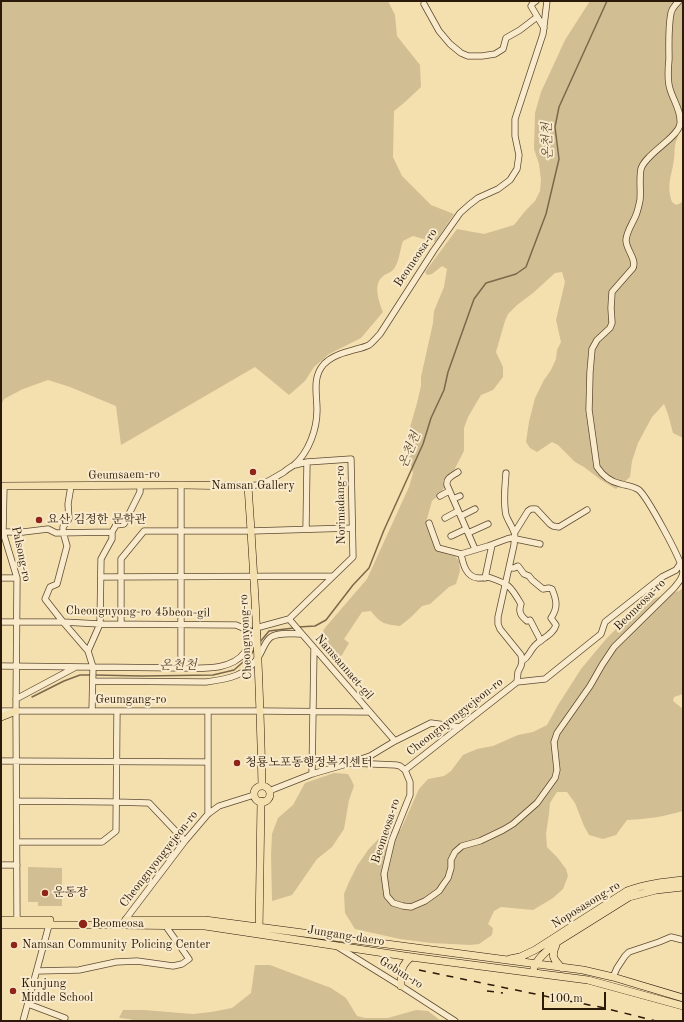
<!DOCTYPE html>
<html>
<head>
<meta charset="utf-8">
<style>
	body { margin:0 }
	#map { position:relative; width:684px; height:1022px; overflow:hidden; background:#f4dfaf; font-family:"Old Standard TT",serif }
	canvas { display:block }
	.frame { position:absolute; inset:0; border:2px solid #2b1a09; pointer-events:none }
	.scale { position:absolute; left:542px; top:992px; width:64px; height:18px; box-sizing:border-box; border:2px solid #2b1a09; border-top:0; padding-left:5px; font-size:12px; line-height:14px; white-space:nowrap; color:#2b1a09; -webkit-text-stroke:3px #f8eacb; paint-order:stroke }
</style>
</head>
<body>
<div id="map">
<canvas width="684" height="1022"></canvas>
<div class="frame"></div>
<div class="scale">100 m</div>
</div>
<script>
const ctx = document.querySelector('canvas').getContext('2d');
ctx.lineJoin = 'round';
function paint(path, color) { ctx.fillStyle = color; ctx.fill(path, 'evenodd'); }
function trace(path, color, width, dash) { ctx.strokeStyle = color; ctx.lineWidth = width; ctx.lineCap = dash ? 'butt' : 'round'; ctx.setLineDash(dash || []); ctx.stroke(path); }
function drawText(font, color, halo, rows, align = 'center') {
  ctx.font = font + ' "Old Standard TT","Noto Serif KR",serif'; ctx.lineWidth = 4; ctx.setLineDash([]); ctx.textBaseline = 'middle'; ctx.strokeStyle = halo; ctx.fillStyle = color; for (const [text, x, y, turn = 0] of rows) {
    ctx.save(); ctx.translate(x, y); ctx.rotate((+turn || 0) * Math.PI / 180); ctx.textAlign = isNaN(turn) ? turn : align; if (halo) ctx.strokeText(text, 0, 0); ctx.fillText(text, 0, 0); ctx.restore();
  }
}
const green = new Path2D(`
	M1,1H388L395,15L397,36L420,65L421,87L405,102L394,111L393,157L402,176L431,205L454,214L435,242L413,236L403,241C400,249 399,264 393,270C390,273 385,274 382,277C373,285 379,302 383,312L361,338L329,354L314,367L305,381L289,395L255,367L121,445L116,406L70,387L48,380L23,389L4,399L1,405Z
	M590,1H683V126C680,132 676,139 675,146C674,150 675,155 674,159C672,176 666,184 672,202L676,205L681,203L683,200V438L673,433L668,414L664,404L652,417L638,443L632,461L630,477L616,489L601,480L584,467L575,462L558,445L552,442L537,452L530,448L526,442L529,422L535,398L544,380L551,370L556,359L557,350L561,342L556,320L565,282L562,272L555,273L533,293L517,305L508,314L505,321L496,352L503,367V377L493,390L481,395L468,417L464,428V451L450,478L440,494L432,501L426,522L435,548L447,554L455,556L459,561L460,571L456,584L449,587L430,604L422,606L410,618L400,626C384,624 381,624 371,611L362,612L344,639L349,643L342,655L334,661C322,654 319,642 324,629L367,579L409,487L413,473L408,455L405,448L408,441L409,431L417,403L421,386V377L433,323L434,311L444,287L447,269L442,266L432,274L427,275L425,272L457,229L484,234L514,225L526,210L535,201L540,191L541,180L539,164L534,149L535,113L541,92L565,40Z
	M683,588V694L674,697L673,701L683,709V811C662,817 648,819 627,820L616,835L603,839L589,835L584,826L575,803L567,792H557L550,803L549,814L546,834L547,847L557,857L566,869L568,876L563,889L553,898L533,910L501,907L494,911L488,924L493,928L492,935L479,944L470,945L431,943L400,939L355,929L345,913L344,894L349,882L357,866L368,850L383,834L401,829L419,789L428,779L444,776L451,771L463,755L477,749L493,746L518,735L533,732L547,725L558,705L581,669L606,639L621,624L655,598L679,591Z
	M334,773L348,774L352,781L354,786L349,800L344,829L332,847L317,859L292,895L272,901L271,855L272,834L278,818L293,805L305,783Z
	M28,867L62,868V906H38V902H28Z
	M255,965H270L331,988L346,998L357,1016L365,1018H388L416,1010L428,1011L441,1021H136L129,1019L119,1018L123,1010H144L193,1014L211,1012L232,1008L251,993Z`);
const stream = new Path2D(`
	M298,627L315,626L326,620L353,585L369,568L384,530L423,444L431,418L444,390L448,372L474,299L486,283L516,274L526,267L546,214L559,159L555,127L559,107L607,1
	M260,642L269,631L294,628
	M95,675L142,676L213,675L234,670L250,656L254,650
	M32,697L64,681L80,675H91`);
const minor = new Path2D(`
	M536,1L533,3L531,6L544,28
	M424,4L439,31L450,44L461,53L468,56H482L495,54L503,49L506,38L520,30L537,17
	M458,472C452,476 446,478 447,485L475,549
	M506,473C505,487 503,501 506,515C508,521 512,526 514,532C516,535 514,541 514,545L498,617V624L500,629L521,655L522,661L521,666L518,672L517,682
	M181,485V668
	M4,486L3,532L17,578L16,711L17,923
	M71,486L68,504L69,519L63,527V532L67,546L57,584L50,587L45,599L63,622L88,651
	M248,486C265,485 270,480 284,472C287,469 291,467 294,465C309,452 317,429 317,410C317,394 312,377 324,364C333,355 346,352 357,349C361,348 365,347 369,345C373,342 376,338 380,334L434,250L460,213L469,205L478,198L498,189L510,180L517,169L519,155L515,136V119L543,34L547,1
	M440,496L449,491
	M453,499L460,496
	M461,516L475,509
	M445,518L458,511
	M429,523L438,548L461,554L488,546L507,539L511,538L540,544
	M306,529L307,462
	M1,532H23L48,529L56,533L112,532
	M515,532L528,511L531,509H536L550,524L553,526L559,527L587,510
	M468,533L488,524
	M451,536L466,529
	M461,554C463,564 466,577 478,578C482,578 484,578 488,577C509,584 510,585 521,604C518,612 521,616 527,621L530,620L541,641
	M509,568H514L518,566L524,574L529,576L532,580L543,589L549,588L552,589C557,601 558,608 551,618L556,625C553,636 539,639 533,648C528,654 529,657 522,661
	M101,577L333,576
	M1,578H17
	M485,578L492,545
	M289,619L395,741
	M1,622H63L100,624L236,625L257,634C252,639 250,646 245,652C231,671 203,668 182,668L1,666
	M121,624V559L144,531H251L352,528
	M256,628L289,619L353,557L351,459L307,462L295,465
	M93,681L206,682C228,679 247,676 259,656C263,650 265,641 271,637C279,632 292,634 301,634
	M16,699L74,668
	M1,711H261L369,712
	M92,711L93,667L88,651L100,624L101,559L112,539V532L116,525L124,524L140,492V486
	M1,761L208,762
	M352,762L370,756L395,741L431,723L460,727
	M405,770L410,782V795L392,840L384,874L387,896L393,903L403,906L411,907L425,901L439,891L443,885L448,878L451,868V860L455,852L462,846L480,841L503,830L513,824L537,803L555,778L557,770L554,742L557,733L590,686L602,665L614,647L674,588C678,583 683,578 683,572C682,560 647,497 639,490C633,486 628,486 621,484C610,482 603,476 597,467L589,410L590,372L592,349L597,340L610,328L612,323L611,308L612,292L633,268C637,259 626,250 626,240C627,230 633,223 636,215C638,210 639,205 640,200C641,190 639,179 641,169C645,154 678,138 680,124C682,112 673,100 670,89C667,80 668,69 669,59C669,44 668,28 671,13C672,8 675,5 679,1
	M405,770L517,682L545,679L601,634L605,622L662,577L676,570L680,564
	M312,774L314,648
	M269,791L312,774L350,763L396,765L400,766L405,770
	M17,801L116,802L149,803L185,841
	M208,814V711
	M17,842H102L116,831L117,711
	M1,865H17
	M125,920L185,841L208,814L219,806L254,795
	M338,947L401,986L455,1021
	M37,971L79,970L116,962L137,961L173,966L182,964L189,959L165,925
	M613,977L617,968L625,956L629,952L659,942L671,937L683,940
	M28,1004L65,1018
	M23,1021L49,925`);
const major = new Path2D(`
	M1,486L181,485L248,486C255,586 260,686 262,786
	M1,717L16,711
	M254 794a8 8 0 1 1 16 0a8 8 0 1 1-16 0Z
	M1,920H50
	M126,920H205L583,970L613,977L683,998
	M1,925H124L205,926L411,957L588,980L683,1006
	M259,932L261,801
	M556,945C551,956 553,959 562,968
	M510,959L520,957L535,950L627,891C645,884 664,882 683,880
	M534,968C537,958 549,949 557,942L629,897L656,890L683,887
	M401,986C401,971 400,967 411,957`);
const rail = new Path2D(`
	M419,970L569,1001L600,1007L656,1021
	M487,991L503,993`);
const markers = [
	[253,472,4,"#8f2418"],
	[39,520,4,"#8f2418"],
	[237,763,4,"#8f2418"],
	[45,893,4,"#8f2418"],
	[83,924,5,"#8f2418"],
	[14,945,4,"#8f2418"],
	[13,991,4,"#8f2418"]
];
const streetNames = [
	["Beomeosa-ro",416,258,-56],
	["Geumsaem-ro",124,475,-1],
	["Norimadang-ro",341,505,-91],
	["Palsong-ro",21,554,78],
	["Beomeosa-ro",640,605,-45],
	["Cheongnyong-ro 45beon-gil",138,612,1],
	["Cheongnyong-ro",246,637,-93],
	["Namsannaet-gil",344,667,49],
	["Geumgang-ro",131,700],
	["Cheongnyongyejeon-ro",455,717,-38],
	["Beomeosa-ro",386,831,-72],
	["Cheongnyongyejeon-ro",159,859,-52],
	["Noposasong-ro",586,905,-32],
	["Jungang-daero",346,936,9],
	["Gobun-ro",401,973,32]
];
const poiNames = [
	["Namsan Gallery",253,486,"center"],
	["요산 김정한 문학관",47,520],
	["청룡노포동행정복지센터",245,763],
	["운동장",53,893],
	["Beomeosa",92,924],
	["Namsan Community Policing Center",22,945],
	["Kunjung",21,984],
	["Middle School",21,998]
];
const waterNames = [
	["온천천",548,141,-91],
	["온천천",410,450,-68],
	["온천천",178,666]
];
paint(green, '#d2be93');
trace(stream, '#7b684b', 1.5);
trace(minor, '#5d4b32', 7);
trace(major, '#2b1a09', 8);
trace(minor, '#f8eacb', 5.5);
trace(major, '#f4dfaf', 7);
trace(rail, '#2b1a09', 1.5, [7, 7]);
for (const [x, y, r, color] of markers) { const dot = new Path2D(); dot.arc(x, y, r, 0, 2 * Math.PI); ctx.fillStyle = color; ctx.fill(dot); trace(dot, '#f8eacb', 1.5); }
drawText('12px', '#2b1a09', '#f8eacb', streetNames);
drawText('12px', '#2b1a09', '#f8eacb', poiNames, 'left');
drawText('italic 13px', '#604e35', '#f8eacb', waterNames);
</script>
</body>
</html>
